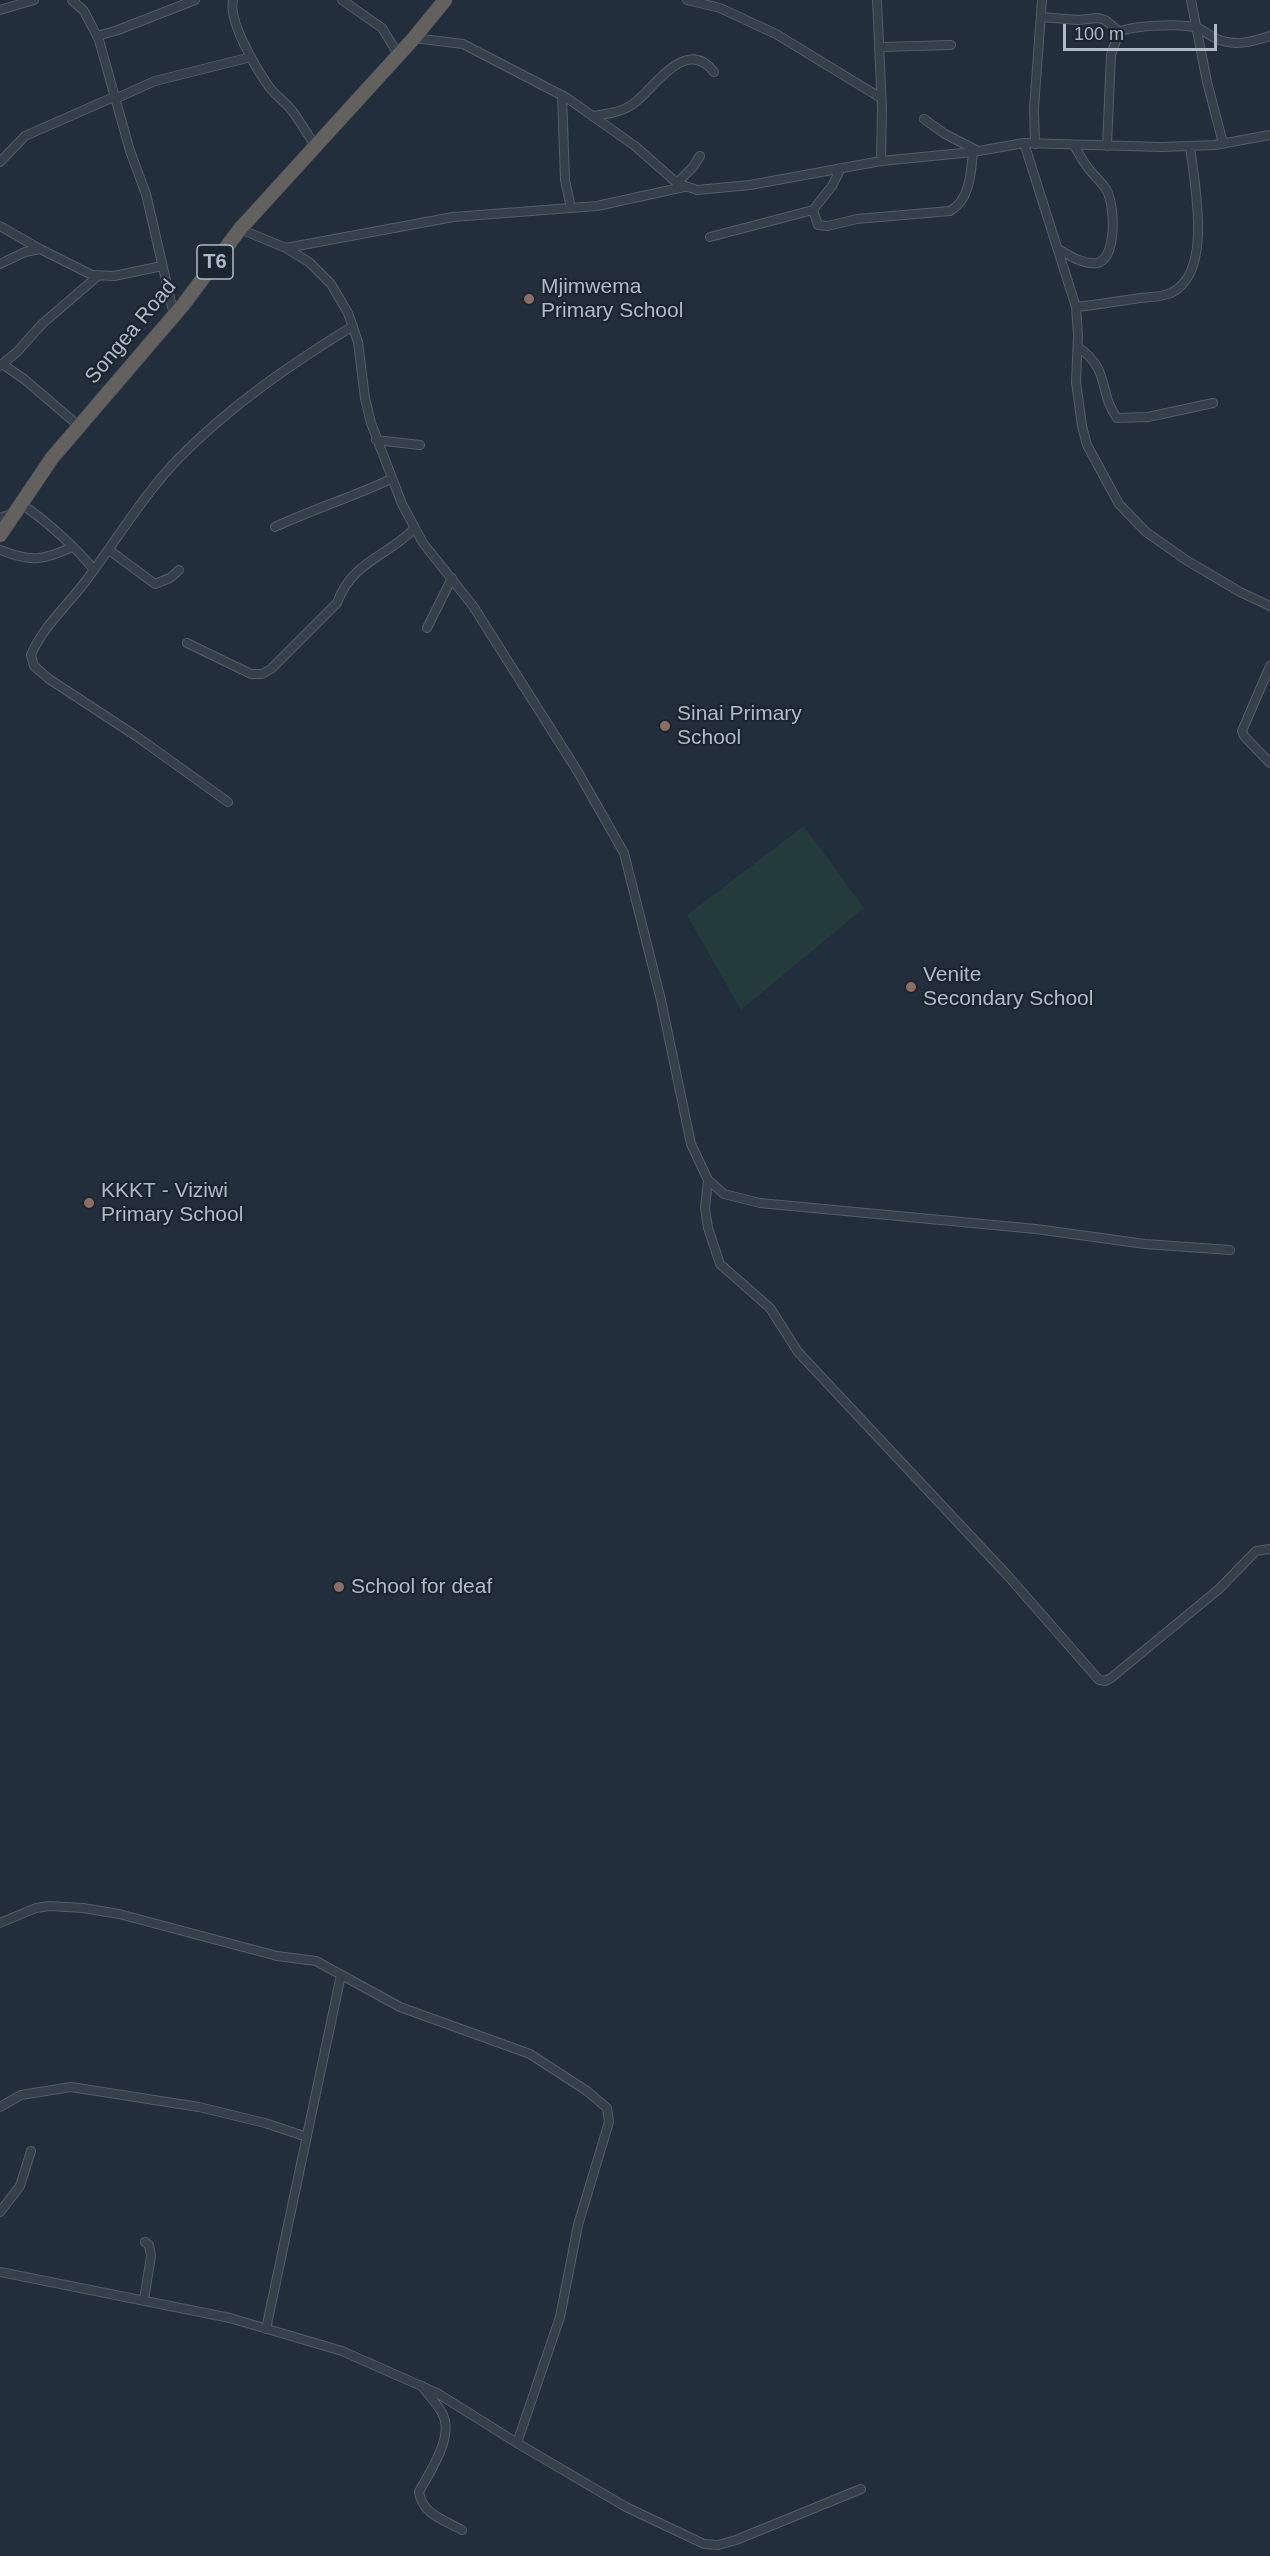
<!DOCTYPE html>
<html>
<head>
<meta charset="utf-8">
<style>
	body { margin:0 }
	#map { position:relative; width:1270px; height:2556px; overflow:hidden; background:#222e3b; font-family:Arial,sans-serif }
	canvas { display:block }
	.scale { position:absolute; left:1063px; top:24px; width:154px; height:27px; box-sizing:border-box; border:3px solid #b1bbc7; border-top:0; padding-left:8px; font-size:18px; line-height:21px; white-space:nowrap; color:#b1bbc7; -webkit-text-stroke:4px #1b2530; paint-order:stroke }
</style>
</head>
<body>
<div id="map">
<canvas width="1270" height="2556"></canvas>
<div class="scale">100 m</div>
</div>
<script>
const ctx = document.querySelector('canvas').getContext('2d');
ctx.lineJoin = 'round';
function paint(path, color) { ctx.fillStyle = color; ctx.fill(path, 'evenodd'); }
function trace(path, color, width, dash) { ctx.strokeStyle = color; ctx.lineWidth = width; ctx.lineCap = dash ? 'butt' : 'round'; ctx.setLineDash(dash || []); ctx.stroke(path); }
function drawText(font, color, halo, rows, align = 'center') {
  ctx.font = font + ' Arial,sans-serif'; ctx.lineWidth = 4.5; ctx.setLineDash([]); ctx.textBaseline = 'middle'; ctx.strokeStyle = halo; ctx.fillStyle = color; for (const [text, x, y, turn = 0] of rows) {
    ctx.save(); ctx.translate(x, y); ctx.rotate((+turn || 0) * Math.PI / 180); ctx.textAlign = isNaN(turn) ? turn : align; if (halo) ctx.strokeText(text, 0, 0); ctx.fillText(text, 0, 0); ctx.restore();
  }
}
const green = new Path2D(`
	M804,826L864,908L741,1010L687,915Z`);
const minor = new Path2D(`
	M72,0L84,11L99,40L130,151L146,194L174,315
	M233,0C228,22 257,70 270,88C277,97 287,103 293,112C301,123 308,135 316,147
	M342,0L382,28L398,54
	M687,0L720,8L776,34L881,98
	M877,0L882,109L881,161
	M1191,0L1207,82L1223,143
	M0,10L34,0
	M1041,17L1078,20L1098,18L1105,20L1120,32
	M97,36L118,30L195,0
	M414,38L463,44L567,98L635,146L677,183L697,190L750,185L881,161L973,152L1024,143L1162,147L1215,145L1270,135
	M880,47L951,45
	M562,95L565,180L571,208
	M117,98L155,81L251,57
	M593,116C607,114 622,112 633,104C654,89 686,35 714,72
	M924,119L945,134L978,151
	M1024,143L1076,307L1078,335L1076,382L1082,426L1087,445L1119,504L1146,532L1186,560L1240,592L1270,606
	M1035,144L1034,108L1042,0
	M1107,146L1111,55L1119,32C1134,25 1178,24 1194,27C1202,28 1208,35 1215,38C1233,47 1252,42 1270,36
	M0,162L25,136L116,96
	M677,183L693,167L700,156
	M813,210L818,225L828,226L857,219L950,211C970,200 971,173 973,152
	M0,226L40,249
	M240,229L286,248L309,262L331,284L348,313L358,342L365,398L371,423L402,504L423,543L473,606L578,772L624,853L661,1000L691,1144L708,1180L724,1194L760,1203L1036,1229L1145,1244L1230,1250
	M710,237L813,210L832,186L841,168
	M286,248L453,217L597,206L684,187
	M1058,249C1069,255 1083,265 1097,263C1117,259 1115,206 1107,191C1103,183 1094,176 1089,169C1083,162 1079,154 1074,145
	M0,264L25,252L40,249L92,275L114,276L162,266
	M1076,307C1097,305 1118,301 1140,298C1150,297 1162,297 1171,293C1214,273 1194,182 1190,146
	M1078,347C1111,370 1098,392 1117,418L1148,417L1213,403
	M2,364L24,379L79,426
	M0,366L17,352L42,324L99,275
	M376,440L420,445
	M21,504C43,518 78,549 94,570
	M0,518L14,513
	M275,527C313,509 353,497 391,479
	M0,550C30,562 43,561 72,547
	M109,550L155,584L170,578L179,570
	M427,628L452,578
	M187,643L251,674H262L271,669L337,603C352,561 387,557 415,528
	M1270,666L1242,731L1244,736L1270,763
	M228,802L136,736L49,679L34,666L31,655C42,627 70,603 88,578C117,539 145,493 179,458C230,406 291,364 353,326
	M708,1180L705,1208L708,1228L720,1264L770,1308L798,1352L1008,1576L1099,1680L1105,1681L1111,1678L1219,1589L1256,1551L1270,1549
	M0,1923L36,1908L50,1906L83,1908L119,1914L277,1956L316,1961L400,2007L530,2054L587,2091L607,2108L609,2122L578,2225L560,2317L517,2443
	M0,2107L21,2095L71,2087L199,2107L265,2123L307,2137
	M0,2212L20,2186L31,2151
	M0,2272L230,2318L342,2351L437,2393L517,2443L626,2507L704,2544L718,2545L736,2540L861,2489
	M144,2300L151,2256L149,2245L145,2242
	M266,2329L341,1975
	M422,2386C428,2395 437,2403 442,2413C455,2436 430,2471 419,2492C422,2514 444,2520 462,2530`);
const trunk = new Path2D(`
	M0,535L52,458L183,305L240,229L414,38L445,0`);
const markers = [
	[529,299,6,"#8d6e63"],
	[665,726,6,"#8d6e63"],
	[911,987,6,"#8d6e63"],
	[89,1203,6,"#8d6e63"],
	[339,1587,6,"#8d6e63"]
];
const shields = [
	[215,262,36]
];
const shieldNames = [
	["T6",215,262]
];
const poiNames = [
	["Mjimwema",541,287],
	["Primary School",541,311],
	["Sinai Primary",677,714],
	["School",677,738],
	["Venite",923,975],
	["Secondary School",923,999],
	["KKKT - Viziwi",101,1191],
	["Primary School",101,1215],
	["School for deaf",351,1587]
];
const streetNames = [
	["Songea Road",131,332,-50]
];
paint(green, '#243b3c');
trace(minor, '#545e69', 10);
trace(trunk, '#414b56', 15);
trace(minor, '#35404b', 8);
trace(trunk, '#62615e', 14);
for (const [x, y, r, color] of markers) { const dot = new Path2D(); dot.arc(x, y, r, 0, 2 * Math.PI); ctx.fillStyle = color; ctx.fill(dot); trace(dot, '#1b2530', 2); }
for (const [x, y, w] of shields) { const box = new Path2D(); box.roundRect(x - w / 2, y - 17, w, 34, 4.5); ctx.fillStyle = '#1b2530'; ctx.fill(box); trace(box, '#b1bbc7', 1.5); }
drawText('bold 20px', '#b1bbc7', null, shieldNames);
drawText('21px', '#b1bbc7', '#1b2530', poiNames, 'left');
drawText('21px', '#b1bbc7', '#1b2530', streetNames);
</script>
</body>
</html>
